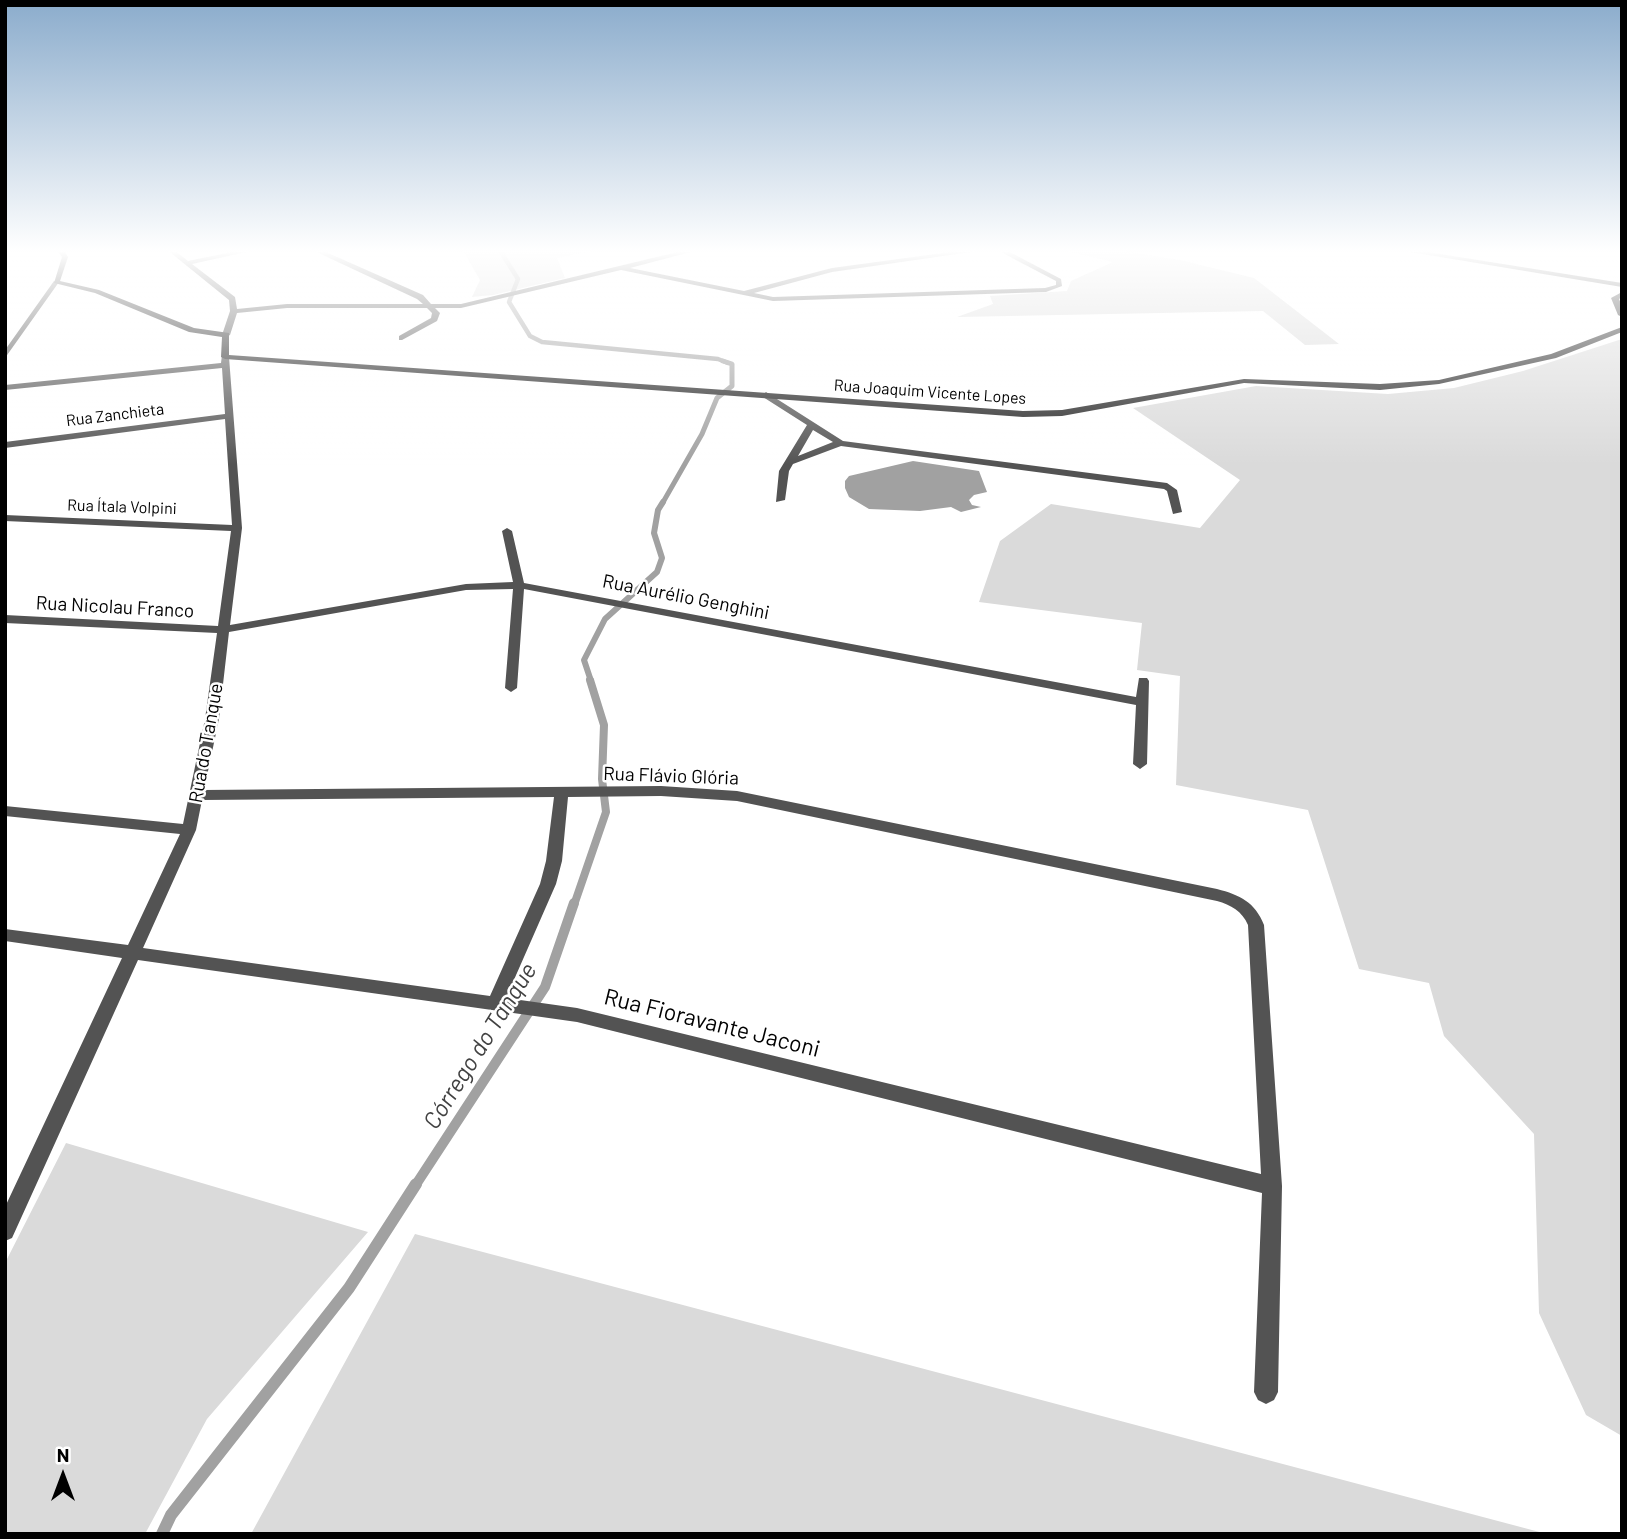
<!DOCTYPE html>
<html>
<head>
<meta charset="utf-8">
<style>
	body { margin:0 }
	#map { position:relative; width:1627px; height:1539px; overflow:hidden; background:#fff; font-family:Barlow,sans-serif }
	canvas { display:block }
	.frame { position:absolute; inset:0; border:7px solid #000; pointer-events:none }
	.north { position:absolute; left:28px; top:1441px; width:70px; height:70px; -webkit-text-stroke:5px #fff; paint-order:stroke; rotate:0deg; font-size:19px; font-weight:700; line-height:28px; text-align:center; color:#000 }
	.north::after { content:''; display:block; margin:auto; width:24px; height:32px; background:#000; clip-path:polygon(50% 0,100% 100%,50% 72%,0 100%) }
</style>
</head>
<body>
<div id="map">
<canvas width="1627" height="1539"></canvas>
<div class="frame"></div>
<div class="north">N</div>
</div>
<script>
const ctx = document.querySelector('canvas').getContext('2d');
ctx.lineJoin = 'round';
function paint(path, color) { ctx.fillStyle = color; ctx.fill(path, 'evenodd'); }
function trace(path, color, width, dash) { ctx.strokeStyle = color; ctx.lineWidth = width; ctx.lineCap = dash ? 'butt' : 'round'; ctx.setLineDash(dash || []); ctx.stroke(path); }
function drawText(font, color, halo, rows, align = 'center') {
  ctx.font = font + ' Barlow,sans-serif'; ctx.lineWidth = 5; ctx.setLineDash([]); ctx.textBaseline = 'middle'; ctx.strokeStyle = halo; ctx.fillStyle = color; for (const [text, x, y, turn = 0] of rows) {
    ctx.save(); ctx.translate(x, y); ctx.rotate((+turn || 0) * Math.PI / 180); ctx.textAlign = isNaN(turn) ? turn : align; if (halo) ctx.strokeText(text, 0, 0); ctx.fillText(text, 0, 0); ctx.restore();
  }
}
const green = new Path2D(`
	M462,249H600L557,258L565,278L493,295L472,297L480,280Z
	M1059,249H1109L1180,260L1254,278L1339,344L1305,345L1263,311L957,317L993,304L990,296L1067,291L1071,281L1113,262Z
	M1622,339V1436L1586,1415L1539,1313L1534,1134L1444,1036L1429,983L1359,969L1308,810L1176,785L1180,676L1137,670L1142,623L979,602L1000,541L1051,504L1200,528L1240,480L1133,408L1256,386L1388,394L1454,388L1523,371Z
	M66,1143L368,1232L207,1419L145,1534H5V1263Z
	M415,1234L1547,1534H251Z`);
const water = new Path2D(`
	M913,461L979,471L987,492L974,495L969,500L972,505L981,507L961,512L951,507L920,511L869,509L849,497L845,488V481L849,476Z`);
const streamFar5 = new Path2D(`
	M499,249L518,279L509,302L530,336L542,342L718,359L728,363`);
const streamFar4 = new Path2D(`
	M662,504L702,434L717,398L732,386V364L723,361`);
const streamFar3 = new Path2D(`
	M591,681L584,660L605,619L657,572L662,558L654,533L658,510L663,502`);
const streamFar2 = new Path2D(`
	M574,905L606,812L602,779L604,725L590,680`);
const streamFar1 = new Path2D(`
	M415,1186L545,987L574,903`);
const stream = new Path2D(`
	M162,1534L171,1515L349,1288L416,1184`);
const street = new Path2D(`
	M166,249H173L188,261L246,249H260L192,264L235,297L237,309L287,304H423L417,299L310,249H319L423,295L431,304H461L690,249H702L630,268L744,291L832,268L972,249H992L832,272L754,293L773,297L1045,288L1056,285V281L995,249H1004L1061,279L1062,286L1046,292L773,301L621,270L461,308H435L440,313L437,321L402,340H399V336L431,318L432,313L427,308H287L237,313L230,335L226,337L222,335L230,311L229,300Z
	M1392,249H1409L1622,283V287Z
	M54,281L59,282L5,358V350Z
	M222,355L229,357L242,528L230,625L466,584L513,582L502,531L507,528L512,531L524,583L1136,697L1139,678H1147L1149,681L1147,764L1140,769L1133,764L1136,705L524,589L517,688L511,692L505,688L513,589L466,590L229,632L219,719L204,790L661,786L737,791L1217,889C1240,895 1255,902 1264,925L1282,1186L1278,1392L1274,1400L1266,1404L1258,1400L1254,1392L1262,1193L577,1022L138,960L12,1238L5,1241V1207L122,958L5,941V929L128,945L180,834L5,816V806L183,824L205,719L217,633L5,623V615L218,626L231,531L5,521V515L232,525L225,419L5,448V442L225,414L222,368L5,390V385L221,363ZM661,796L737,801L1217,901C1231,905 1242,911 1248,925L1261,1174L577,1008L506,998L556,884L562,861L568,797ZM554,797L546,861L540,884L490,996L143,948L196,830L202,800Z
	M766,392L843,441L1167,483L1177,490L1182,512L1173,514L1167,491L1164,489L841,446L793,464L789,471L785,500L776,502L779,471L807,425L763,397L762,395ZM813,430L833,442L798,456Z`);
const secondary = new Path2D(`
	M56,249H63L68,257L60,281L99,290L194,328L229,333V355L1023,411L1062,410L1244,379L1380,384L1439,380L1551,354L1622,327V332L1556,358L1439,384L1380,390L1244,383L1062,416L1023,417L225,359L221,357L222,337L189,332L95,293L54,283L62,257Z
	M1622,292V297L1619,299L1622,306V317L1618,315L1611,298Z`);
const farStreetnames = [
	["Rua Joaquim Vicente Lopes",930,392,4],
	["Rua Zanchieta",115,415,-7],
	["Rua Ítala Volpini",122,507,2]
];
const streetNames = [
	["Rua Aurélio Genghini",686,597,11],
	["Rua Nicolau Franco",115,607,3],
	["Rua do Tanque",206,743,-80],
	["Rua Flávio Glória",671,776,2]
];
const nearStreetnames = [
	["Rua Fioravante Jaconi",712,1023,14]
];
const nearWaternames = [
	["Córrego do Tanque",480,1046,-58]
];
paint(green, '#dadada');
paint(water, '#a1a1a1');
trace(streamFar5, '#a1a1a1', 4.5);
trace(streamFar4, '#a1a1a1', 5);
trace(streamFar3, '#a1a1a1', 6);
trace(streamFar2, '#a1a1a1', 8);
trace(streamFar1, '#a1a1a1', 10);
trace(stream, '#a1a1a1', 12);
paint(street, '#535353');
paint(secondary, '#202020');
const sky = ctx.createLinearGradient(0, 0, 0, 465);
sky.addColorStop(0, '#8baccc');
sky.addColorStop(0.54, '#fff');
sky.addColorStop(1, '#ffffff00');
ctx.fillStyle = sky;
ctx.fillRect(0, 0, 1627, 465);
drawText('16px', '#000', '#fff', farStreetnames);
drawText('19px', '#000', '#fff', streetNames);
drawText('23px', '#000', '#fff', nearStreetnames);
drawText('italic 24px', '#424242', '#fff', nearWaternames);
</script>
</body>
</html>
